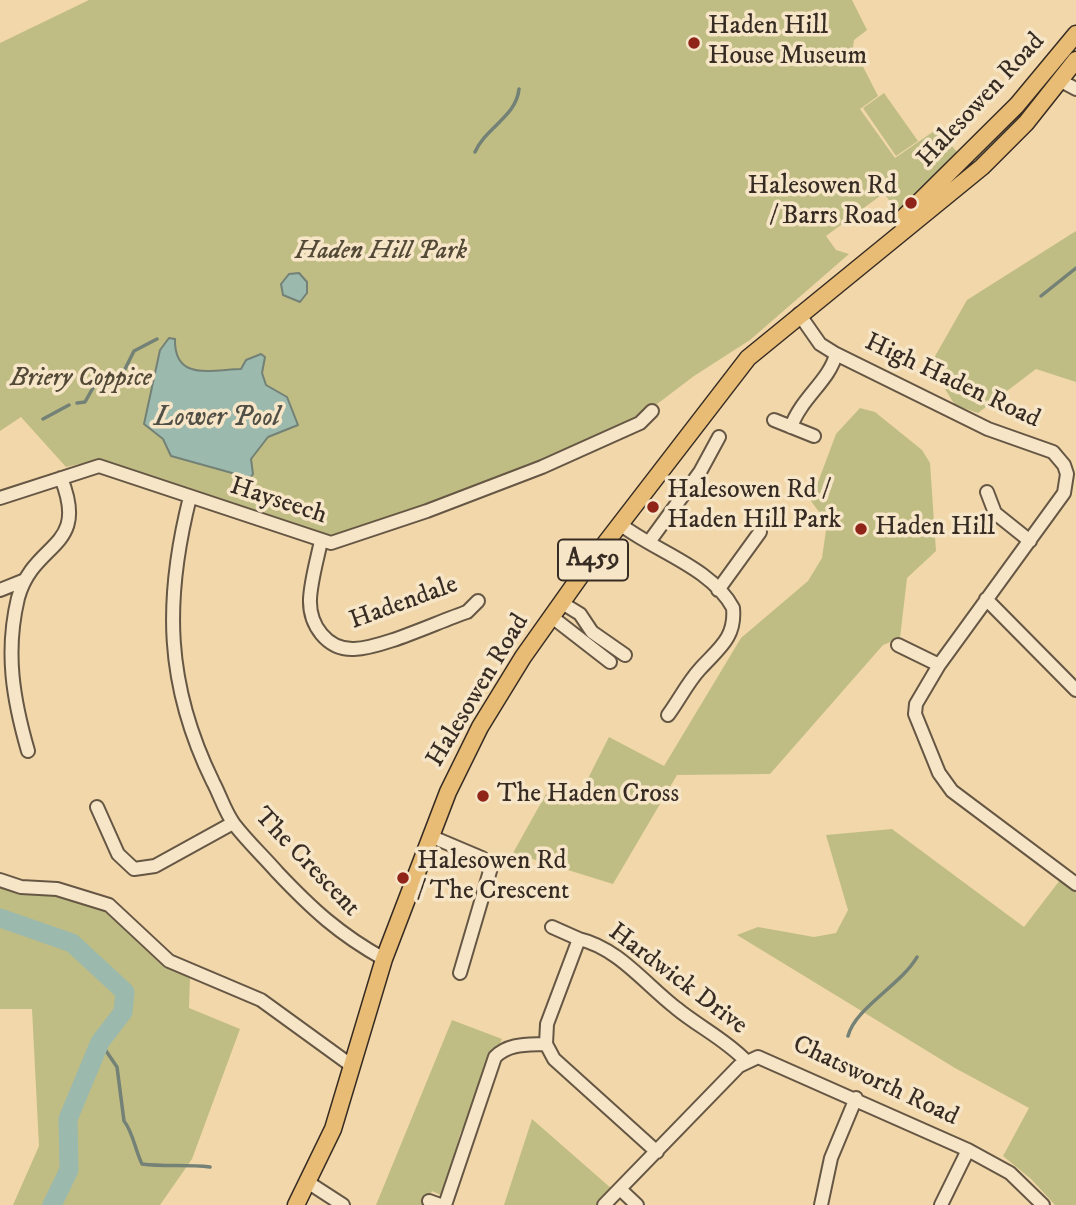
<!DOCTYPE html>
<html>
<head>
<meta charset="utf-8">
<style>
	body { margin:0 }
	canvas { display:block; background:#f1d7a9 }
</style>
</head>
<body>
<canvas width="1076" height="1205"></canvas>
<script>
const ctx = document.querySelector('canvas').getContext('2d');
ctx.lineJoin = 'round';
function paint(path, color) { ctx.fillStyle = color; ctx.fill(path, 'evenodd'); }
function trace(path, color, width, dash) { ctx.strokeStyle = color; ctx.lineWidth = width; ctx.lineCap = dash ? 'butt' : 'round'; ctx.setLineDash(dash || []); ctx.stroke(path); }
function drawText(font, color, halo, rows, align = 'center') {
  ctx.font = font + ' "IM FELL DW Pica",serif'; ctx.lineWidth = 7; ctx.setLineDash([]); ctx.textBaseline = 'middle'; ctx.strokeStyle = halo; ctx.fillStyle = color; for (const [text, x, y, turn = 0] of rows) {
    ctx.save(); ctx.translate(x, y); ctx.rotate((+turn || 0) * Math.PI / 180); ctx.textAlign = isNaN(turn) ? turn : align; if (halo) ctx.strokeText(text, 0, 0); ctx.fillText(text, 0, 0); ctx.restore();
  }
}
const green = new Path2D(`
	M89,0H852L867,30L854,40L853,47L878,96L860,109L895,158L937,129L957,152L897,212L884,193L826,236L836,250L849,254L750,340L694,376L636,420L574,449L351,534L325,535L100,459L66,467L21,417L0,431V43Z
	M884,93L918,141L896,156L863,108Z
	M1076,231V382L1036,369L978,413L955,405L930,365L967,300Z
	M860,408L875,412L922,450L930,463L936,551L907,578L900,638L883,645L770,774L677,775L613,884L513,853L546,794L574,806L609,737L664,766L741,638L808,581L822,558L827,523L811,501L836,434Z
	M892,829L1024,927L1060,880L1076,891V1205H1055L1031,1179L1003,1156L1029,1108L955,1068L737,935L758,927L814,937L836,933L848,910L826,835Z
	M0,886L27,895L55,894L106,910L166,964L190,977L189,1008L240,1029L192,1159L160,1205H13L39,1146L32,1009H0Z
	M452,1020L502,1039L460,1134L443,1196L432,1191L425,1205H376Z
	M532,1119L612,1189L599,1205H504Z`);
const water = new Path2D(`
	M299,273L307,282V293L300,302L283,295L281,284L289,274Z
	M169,338L175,339C174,381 210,370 241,369L246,360L261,354L265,357L262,373L266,385L287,397L298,425L268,437L251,459L253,474L250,478L171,456L163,439L144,424L160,350Z`);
const stream = new Path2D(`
	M475,152C486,127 516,117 519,89
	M1041,296L1076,268
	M77,403L85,402L94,386L125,369L134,351L157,339
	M43,419L69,405
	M848,1036C855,1008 901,985 917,957
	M100,1042L117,1067L124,1121C133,1132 135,1150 142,1164C165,1167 186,1164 210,1167`);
const river = new Path2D(`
	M0,918L72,943L125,992L123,1012L100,1042L68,1119L69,1170L52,1205`);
const minor = new Path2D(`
	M1061,81L1076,89
	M799,314L820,344L836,354L988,429L1053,452L1064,465L1067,474L1064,493L939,665L916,704L915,714L939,773L952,791L1076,884
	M774,420L814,436
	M791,427C801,398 830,380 836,354
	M987,492L995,513L1030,541
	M190,497C164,600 165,684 213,782C220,795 225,812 234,824C247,841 263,856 277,872C312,909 339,934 384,959
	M0,498L99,466L331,543L427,511L542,467L640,423L652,411
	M620,524C654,551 711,567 733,608C736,638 718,649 700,669C688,682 679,700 668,715
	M321,541C317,560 311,580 310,599C309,625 327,650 354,649C383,648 437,622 467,612L478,601
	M649,542L700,472L719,437
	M0,590L25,580
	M718,590L760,532
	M986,599L1076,690
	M562,603L580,614L592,632L625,655
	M552,617L610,662
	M898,645L939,665
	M28,751C13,699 5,652 18,598C34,540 90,550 61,478
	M97,807L118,854L134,869L155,866L233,823
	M430,836L482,858L490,871L460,973
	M0,880L21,887L57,889L109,905L169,961L261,1000L352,1066
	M552,927L579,939
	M546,1044L547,1024L579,939C618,948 645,984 676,1008C699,1027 725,1039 746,1061
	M309,1183L343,1205
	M620,1189L637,1205
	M429,1201L440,1205
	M445,1205L495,1057C509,1043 527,1045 546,1044L554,1059L657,1152
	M604,1205L739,1066L758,1057L968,1150L1010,1173L1043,1205
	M821,1205L831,1158L856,1098
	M941,1205L968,1150`);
const major = new Path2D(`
	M901,220L1017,105L1076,34
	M296,1205L333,1129L384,959L448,792L480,727L523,657L584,571L748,358L982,167L1026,123L1076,60`);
const markers = [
	[694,43,7,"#8f2418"],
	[911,203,7,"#8f2418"],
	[653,507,7,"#8f2418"],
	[861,529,7,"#8f2418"],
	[483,796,7,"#8f2418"],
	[403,878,7,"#8f2418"]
];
const shields = [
	[593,560,70]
];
const shieldNames = [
	["A459",593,560]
];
const poiNames = [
	["Haden Hill",708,28],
	["House Museum",708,58],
	["Halesowen Rd",897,188,"right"],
	["/ Barrs Road",897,218,"right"],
	["Halesowen Rd /",667,492],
	["Haden Hill Park",667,522],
	["Haden Hill",875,529],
	["The Haden Cross",497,796],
	["Halesowen Rd",417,863],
	["/ The Crescent",417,893]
];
const streetNames = [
	["Halesowen Road",982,101,-47],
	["High Haden Road",952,382,25],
	["Hayseech",278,502,18],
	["Hadendale",404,604,-20],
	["Halesowen Road",479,691,-59],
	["The Crescent",306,863,46],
	["Hardwick Drive",677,980,37],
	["Chatsworth Road",875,1082,25]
];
const parkNames = [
	["Haden Hill Park",381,253],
	["Briery Coppice",81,380]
];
const waterNames = [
	["Lower Pool",217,419]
];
paint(green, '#c0bd84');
paint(water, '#9bb9ac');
trace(water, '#738176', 2);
trace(stream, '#738176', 3.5);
trace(river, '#9bb9ac', 19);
trace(minor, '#665745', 16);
trace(major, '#372c24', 19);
trace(minor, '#f6e5c7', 12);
trace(major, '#e8bc74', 16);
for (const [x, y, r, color] of markers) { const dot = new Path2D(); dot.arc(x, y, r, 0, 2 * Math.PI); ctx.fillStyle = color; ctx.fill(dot); trace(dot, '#f6e5c7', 2.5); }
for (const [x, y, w] of shields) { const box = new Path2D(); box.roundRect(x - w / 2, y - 20.5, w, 41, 5); ctx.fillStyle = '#f6e5c7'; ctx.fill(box); trace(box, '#372c24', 2); }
drawText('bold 24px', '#372c24', null, shieldNames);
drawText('26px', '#372c24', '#f6e5c7', poiNames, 'left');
drawText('26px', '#372c24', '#f6e5c7', streetNames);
drawText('italic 26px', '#524937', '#f6e5c7', parkNames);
drawText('italic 28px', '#504f46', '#f6e5c7', waterNames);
</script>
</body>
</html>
